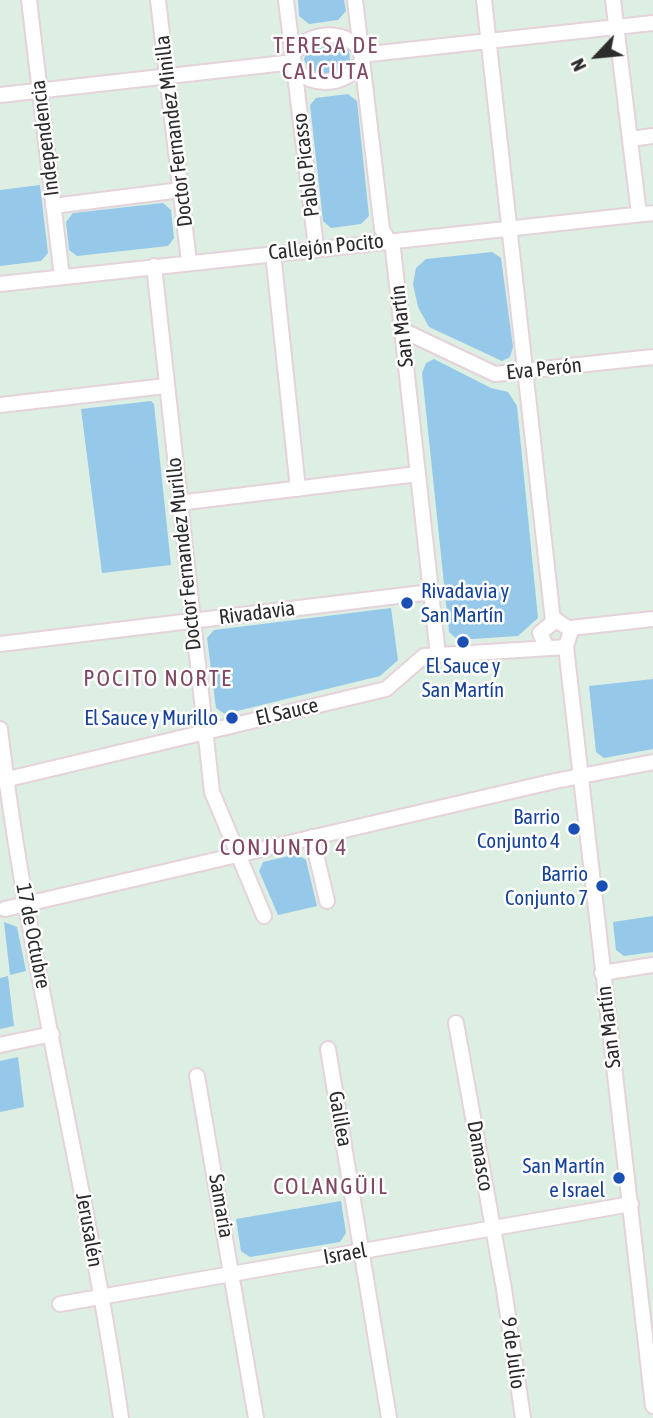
<!DOCTYPE html>
<html>
<head>
<meta charset="utf-8">
<style>
	body { margin:0 }
	#map { position:relative; width:653px; height:1418px; overflow:hidden; background:#ddeee2; font-family:"Asap Condensed",sans-serif }
	canvas { display:block }
	.north { position:absolute; left:562px; top:21px; width:70px; height:70px; -webkit-text-stroke:5px #fff; paint-order:stroke; rotate:244deg; font-size:19px; font-weight:700; line-height:28px; text-align:center; color:#2c2c2c }
	.north::after { content:''; display:block; margin:auto; width:24px; height:32px; background:#2c2c2c; clip-path:polygon(50% 0,100% 100%,50% 72%,0 100%) }
</style>
</head>
<body>
<div id="map">
<canvas width="653" height="1418"></canvas>
<div class="north">N</div>
</div>
<script>
const ctx = document.querySelector('canvas').getContext('2d');
ctx.lineJoin = 'round';
function paint(path, color) { ctx.fillStyle = color; ctx.fill(path, 'evenodd'); }
function trace(path, color, width, dash) { ctx.strokeStyle = color; ctx.lineWidth = width; ctx.lineCap = dash ? 'butt' : 'round'; ctx.setLineDash(dash || []); ctx.stroke(path); }
function drawText(font, color, halo, rows, align = 'center') {
  ctx.font = font + ' "Asap Condensed",sans-serif'; ctx.lineWidth = 5; ctx.setLineDash([]); ctx.textBaseline = 'middle'; ctx.strokeStyle = halo; ctx.fillStyle = color; for (const [text, x, y, turn = 0] of rows) {
    ctx.save(); ctx.translate(x, y); ctx.rotate((+turn || 0) * Math.PI / 180); ctx.textAlign = isNaN(turn) ? turn : align; if (halo) ctx.strokeText(text, 0, 0); ctx.fillText(text, 0, 0); ctx.restore();
  }
}
const green = new Path2D(`
	M298,0H344L346,11L338,20L309,24L299,16Z
	M325,43L342,45L349,50L350,62C339,76 321,78 307,67L304,59L307,52Z
	M348,94L357,101L369,216L361,224L331,228L323,221L310,105L316,98Z
	M40,185L48,253L41,261L0,266V190Z
	M163,203L171,210L174,238L168,246L77,256L69,250L66,222L73,213Z
	M492,252L501,258L513,347L510,357L502,361L429,327L418,307L413,284L416,268L426,259Z
	M434,359L491,388L508,392L517,406L538,618L518,636L458,640L449,632L422,373L426,363Z
	M151,401L154,404L171,565L102,573L81,409Z
	M391,608L398,660L380,676L225,714L216,708L207,638L214,630Z
	M653,679V749L604,758L596,752L589,686Z
	M297,854L306,860L317,906L278,915L259,871L263,862Z
	M653,916V952L624,956L616,950L613,922Z
	M4,922L17,927L26,971L10,975Z
	M8,976L14,1026L0,1029V978Z
	M18,1057L24,1107L0,1112V1061Z
	M341,1201L346,1233L340,1242L250,1257L241,1251L236,1219Z`);
const minor = new Path2D(`
	M29,0L62,277
	M158,0L189,262
	M286,0L316,247
	M355,0L382,229L393,249L438,655
	M484,0L553,621
	M613,0L639,214
	M293,54C310,31 340,29 361,49
	M361,55L653,23
	M295,70C317,89 346,85 362,61
	M0,95L294,62
	M630,139L653,136
	M53,206L181,190
	M273,253L298,489
	M154,266L212,792L264,916
	M0,284L653,213
	M402,330L495,374L653,357
	M0,405L166,386
	M178,503L418,474
	M570,628L653,619
	M0,644L431,592
	M566,647L653,1406
	M547,648L540,633L556,620L571,630L566,647
	M0,729C27,961 88,1187 121,1418
	M0,781L386,689L424,656L566,647
	M312,837L327,901
	M5,909L555,781L653,762
	M602,973L653,965
	M456,1023L504,1289L523,1418
	M0,1045L52,1034
	M328,1049L389,1418
	M197,1076L256,1418
	M60,1304L631,1204`);
const markers = [
	[407,603,7,"#1a4fb4"],
	[463,642,7,"#1a4fb4"],
	[232,718,7,"#1a4fb4"],
	[574,829,7,"#1a4fb4"],
	[602,886,7,"#1a4fb4"],
	[619,1178,7,"#1a4fb4"]
];
const streetNames = [
	["Doctor Fernandez Minilla",174,131,-97],
	["Independencia",45,138,-97],
	["Pablo Picasso",306,165,-97],
	["Callejón Pocito",326,247,-6],
	["San Martín",402,326,-96],
	["Eva Perón",544,369,-6],
	["Doctor Fernandez Murillo",184,554,-96],
	["Rivadavia",257,613,-7],
	["El Sauce",287,712,-13],
	["17 de Octubre",33,936,79],
	["San Martín",609,1027,-97],
	["Galilea",340,1119,80],
	["Damasco",480,1156,80],
	["Samaria",221,1206,80],
	["Jerusalén",89,1230,80],
	["Israel",345,1254,-10],
	["9 de Julio",513,1353,82]
];
const transitNames = [
	["Rivadavia y",421,591,"left"],
	["San Martín",421,615,"left"],
	["El Sauce y",463,666,"center"],
	["San Martín",463,690,"center"],
	["El Sauce y Murillo",218,718],
	["Barrio",560,817],
	["Conjunto 4",560,841],
	["Barrio",588,874],
	["Conjunto 7",588,898],
	["San Martín",605,1166],
	["e Israel",605,1190]
];
const neighbourhoodNames = [
	["TERESA DE",326,46],
	["CALCUTA",326,72],
	["POCITO NORTE",158,679],
	["CONJUNTO 4",284,848],
	["COLANGÜIL",331,1187]
];
paint(green, '#96c9e9');
trace(minor, '#e5d2db', 18);
trace(minor, '#fff', 14);
for (const [x, y, r, color] of markers) { const dot = new Path2D(); dot.arc(x, y, r, 0, 2 * Math.PI); ctx.fillStyle = color; ctx.fill(dot); trace(dot, '#fff', 2.5); }
drawText('21px', '#2c2c2c', '#fff', streetNames);
drawText('21px', '#164399', '#fff', transitNames, 'right');
ctx.letterSpacing = '2px';
drawText('23px', '#804862', '#fff', neighbourhoodNames);
ctx.letterSpacing = '0px';
</script>
</body>
</html>
